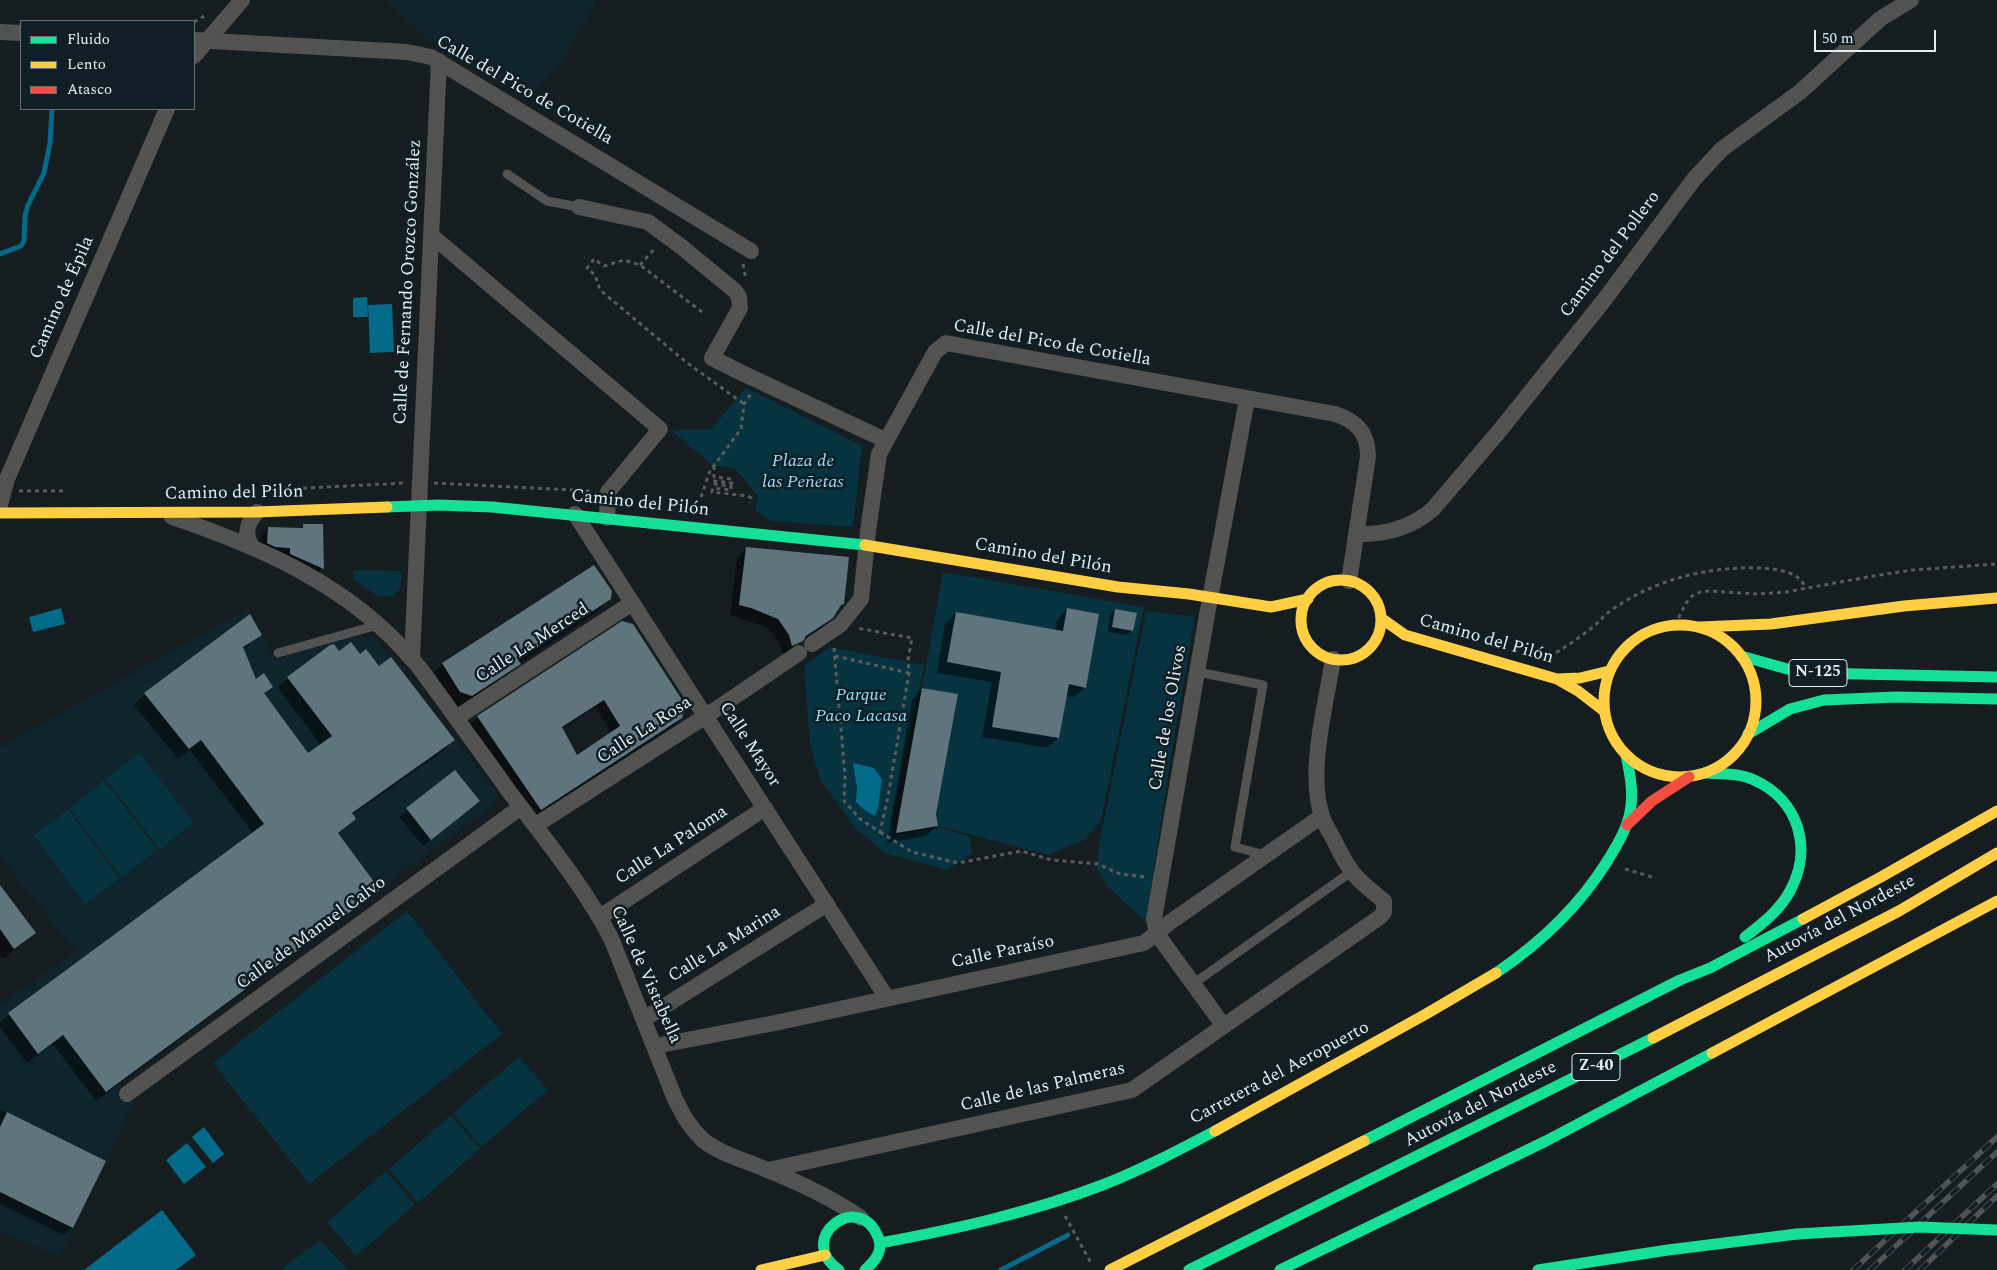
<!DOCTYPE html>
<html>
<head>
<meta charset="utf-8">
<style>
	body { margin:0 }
	#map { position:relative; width:1997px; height:1270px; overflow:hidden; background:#151d20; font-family:Spectral,serif }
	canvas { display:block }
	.legend { position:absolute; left:20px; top:20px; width:175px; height:90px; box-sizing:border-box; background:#101e25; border:1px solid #657177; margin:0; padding:6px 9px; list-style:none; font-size:15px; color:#e4eef2 }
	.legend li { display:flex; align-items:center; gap:10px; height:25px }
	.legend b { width:25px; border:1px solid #657177 }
	.scale { position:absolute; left:1814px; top:30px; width:122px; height:22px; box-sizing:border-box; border:2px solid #e4eef2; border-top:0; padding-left:6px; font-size:15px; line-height:18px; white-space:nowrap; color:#e4eef2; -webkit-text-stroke:4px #101e25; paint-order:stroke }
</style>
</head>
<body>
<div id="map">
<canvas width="1997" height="1270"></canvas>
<ul class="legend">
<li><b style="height:6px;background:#16e098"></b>Fluido</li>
<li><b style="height:6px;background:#ffcf43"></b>Lento</li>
<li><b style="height:6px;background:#f24e42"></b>Atasco</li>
</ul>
<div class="scale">50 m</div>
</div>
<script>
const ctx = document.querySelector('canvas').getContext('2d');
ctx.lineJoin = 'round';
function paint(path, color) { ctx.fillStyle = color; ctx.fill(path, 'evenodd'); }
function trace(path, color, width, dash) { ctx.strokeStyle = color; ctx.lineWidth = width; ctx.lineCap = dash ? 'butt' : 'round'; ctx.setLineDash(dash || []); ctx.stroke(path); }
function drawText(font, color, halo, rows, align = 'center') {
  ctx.font = font + ' Spectral,serif'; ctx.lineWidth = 5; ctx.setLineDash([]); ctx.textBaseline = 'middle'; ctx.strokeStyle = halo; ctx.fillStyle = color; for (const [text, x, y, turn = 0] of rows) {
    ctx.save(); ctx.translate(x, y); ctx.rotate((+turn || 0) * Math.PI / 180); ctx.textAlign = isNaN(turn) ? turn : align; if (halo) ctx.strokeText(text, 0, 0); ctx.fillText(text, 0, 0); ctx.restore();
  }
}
const built = new Path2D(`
	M386,0H594L595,3L558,70L528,97L429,41Z
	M247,609L275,660L331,640L374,636L497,793L496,803L119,1083L133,1104L60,1257L0,1232V1004L76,952L0,857V747Z`);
const green = new Path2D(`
	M746,388L862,446L853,527L771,521L755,510L758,496L735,469L712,465L671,430L711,429Z
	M353,570L401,571V585L394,596H378L354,580Z
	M943,572L1144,607L1101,821L1084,840L1048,855L938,826L936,814L958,694L922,688Z
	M1146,611L1195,617L1172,750L1146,922L1108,887L1097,868L1099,845Z
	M830,647L924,665L892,819L895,835L940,828L969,836L972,853L947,870L885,853L857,830L820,779L810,744L804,666Z
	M139,753L193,823L160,849L106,779Z
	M104,781L157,850L122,877L69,808Z
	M68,810L119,879L85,904L34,835Z
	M407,911L502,1034L309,1184L213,1063Z
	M519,1057L548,1090L481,1147L453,1113Z
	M451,1115L480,1149L418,1203L389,1169Z
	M386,1171L415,1205L356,1256L327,1222Z
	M320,1240L348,1270H280Z`);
const water = new Path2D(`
	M367,297L368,317H353V298Z
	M392,304L394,352L370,353L368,305Z
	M61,608L65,624L33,632L29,617Z
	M853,763L874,768L882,779L878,808L875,816L866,811L856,802L857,788Z
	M204,1127L224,1154L213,1163L192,1137Z
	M187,1143L206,1167L184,1184L166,1160Z
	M162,1210L196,1255L176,1270H84Z`);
const shadow = new Path2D(`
	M304,525L322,568L315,576L260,551V536L268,528L300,529Z
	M746,548L843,604L822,627L795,645L788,652L783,654L780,645L769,628L730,615L737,558Z
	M610,598L594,614L520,663L503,679L455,711L427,679L443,664Z
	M1067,609L1085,687L1074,697L1065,696L1058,738L1047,748L982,737L992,682L937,673L945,624L956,613L1055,630L1057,620Z
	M1115,610L1132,630L1127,635L1108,632L1110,615Z
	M250,616L260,635L243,650L255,681L271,686L263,694L307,755L321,745L278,688L288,678L339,653L360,655L379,667L453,740L443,751L352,815L355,819L338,834L378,890L368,900L96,1101L53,1044L27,1063L0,1027V1023L9,1014L253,833L190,750L178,759L134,705L145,694Z
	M623,623L681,718L673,726L533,817L470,725L478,717ZM595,707L612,733L576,757L562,729Z
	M922,689L937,826L926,836L887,843L912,700Z
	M455,771L478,801L423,846L399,817Z
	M0,887L35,933L3,959L0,954Z
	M0,1110L105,1162L72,1228L64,1235L0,1204Z`);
const stream = new Path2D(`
	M0,254L21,246L24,241L25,216L28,205L44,173L50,143L52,109
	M1001,1270L1068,1235`);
const building = new Path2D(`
	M303,524H323L324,569L290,554V548L275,547L267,543L268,527L303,528Z
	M746,547L849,557L844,604L841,605L833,618L806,636L803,641L792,646L789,635L778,619L751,608L739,605Z
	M594,565L612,591L611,599L518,660L521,664L472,696L460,692L442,663Z
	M1067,608L1099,614L1086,688L1069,684L1059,738L992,727L1001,672L947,662L956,612L1063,631Z
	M1115,609L1137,613L1133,631L1112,627Z
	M250,614L262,635L243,647L256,679L264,673L273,687L264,693L308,753L332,736L287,677L330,645L334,644L339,651L351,642L360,654L366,649L379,666L391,657L455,740L352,813L356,819L338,833L380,890L106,1092L63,1035L38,1054L8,1013L264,824L201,740L189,749L144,693Z
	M622,621L633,624L686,706L682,718L541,810L477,716ZM604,700L620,726L577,755L562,727Z
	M922,688L958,694L936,814L938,826L896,833Z
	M455,770L480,801L431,840L406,808Z
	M0,885L36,933L14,949L0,929Z
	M7,1112L106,1161L73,1228L0,1192V1127Z`);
const path = new Path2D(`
	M194,22L206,15
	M743,264L746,280
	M640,265L656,247
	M702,312L640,265L624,260L604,266L594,259L587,268L595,275L600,290L686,362L744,404
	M714,466V477L732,479V483L713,481V484L731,486V490L713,488L712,492L748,496L751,498L750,503
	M434,483L592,491
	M287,489L405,483
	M19,491H63
	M701,497L710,471L741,429L744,404L751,394
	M1675,625L1686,603L1692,596L1700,592L1710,591L1758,594L1786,592L1873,576L1913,570L1997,564
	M834,648L845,776L844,801L860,819L880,832L888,797L909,673L908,660L912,638L857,628
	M835,656L909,673
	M1549,656C1563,650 1581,636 1593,627C1600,621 1605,614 1613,609C1656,579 1709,566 1761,568C1771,569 1785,570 1794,575C1800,578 1803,584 1807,588
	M880,832L912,852L958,863L1021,851L1052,860L1098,864L1120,874L1147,877
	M1625,869L1652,877
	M1065,1216L1091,1263`);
const lane = new Path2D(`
	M507,174L547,201L579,207
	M278,653L378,625
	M1198,672L1263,685L1235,847L1265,855
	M1193,984L1351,872`);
const street = new Path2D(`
	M0,32L21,33
	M194,40L407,52L431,57L751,251
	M194,56L242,0
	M579,207L648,222L683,248L735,291L739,297L740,308L712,358L742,373L885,440
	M431,235L660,429L608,492L607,518
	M0,505L7,479L167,109
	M575,514L887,998
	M172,517C261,547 350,586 412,659C424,672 433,687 444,701C465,731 487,760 508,790C544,838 583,885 611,938L675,1099C683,1115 690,1128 703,1140C720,1154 745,1160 765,1169C798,1182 832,1198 861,1218
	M1357,534C1386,535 1411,528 1433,509L1501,429L1605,299L1694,179L1722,149L1800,92L1880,19L1911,0
	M252,547C244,535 247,522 257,512
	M812,644L840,625L861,599L868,531L879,454L935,352L946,343L1335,414C1357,421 1368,433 1368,457L1349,581
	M412,659L439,61
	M456,718L632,603
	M536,825L706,716L799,653
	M600,917L765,808
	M644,1019L827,904
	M1223,1025L1157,934L1154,919L1207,615L1247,399
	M655,1046L775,1023L1144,943L1169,923L1322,816
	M127,1094L521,807
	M768,1170L1132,1090L1380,917L1384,912V901C1356,879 1349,872 1334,840C1330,832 1324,824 1322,816C1307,772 1326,705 1333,659`);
const fast = new Path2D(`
	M387,507L438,505L492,507L865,545
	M1741,656L1791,670L1811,673L1997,677
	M1748,734L1790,709L1824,700L1896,697L1997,699
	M1705,773C1721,774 1739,773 1754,780C1799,800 1813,849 1790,891C1780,910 1762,924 1745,937
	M1496,973C1542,942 1579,907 1608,860C1617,845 1627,829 1630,812C1634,793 1630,774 1626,755
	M1364,1141L1680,980L1710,968L1803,919
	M880,1243C956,1229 1033,1212 1105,1184C1143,1169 1179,1150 1215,1131
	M839,1270C794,1239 859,1189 878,1237C884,1251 875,1261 865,1270
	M1189,1270L1653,1038
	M1280,1270L1546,1141L1712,1053
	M1538,1270L1668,1250L1797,1234`);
const slow = new Path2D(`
	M0,513L257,512L387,507
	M865,545L1118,587L1189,594L1271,607L1308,599
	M1301 620a40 40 0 1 1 80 0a40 40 0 1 1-80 0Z
	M1381,618L1405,635L1557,679L1578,691L1604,711
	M1604 701a76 76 0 1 1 152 0a76 76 0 1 1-152 0Z
	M1700,627L1771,624L1904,606L1997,598
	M1557,679L1580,678L1609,671
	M1803,919L1881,877L1997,811
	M1653,1038L1899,911L1997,853
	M1712,1053L1997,901
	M1215,1131L1426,1014L1496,973
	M761,1270L825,1255
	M1110,1270L1364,1141`);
const jam = new Path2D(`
	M1627,825L1652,801L1689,777`);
const rail = new Path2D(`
	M1853,1270L1997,1137
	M1870,1270L1997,1152
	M1905,1270L1997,1184
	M1920,1270L1997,1196`);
const fastBridge = new Path2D(`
	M1797,1234L1920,1227L1997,1230`);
const shields = [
	[1818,673,58],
	[1596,1067,48]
];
const shieldNames = [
	["N-125",1818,673],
	["Z-40",1596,1067]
];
const streetNames = [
	["Calle del Pico de Cotiella",524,91,30],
	["Camino del Pollero",1611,255,-53],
	["Calle de Fernando Orozco González",409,282,-87],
	["Camino de Épila",63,298,-66],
	["Calle del Pico de Cotiella",1052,344,10],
	["Camino del Pilón",234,494,-1],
	["Camino del Pilón",640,504,6],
	["Camino del Pilón",1043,557,10],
	["Camino del Pilón",1486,640,16],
	["Calle La Merced",533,644,-33],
	["Calle de los Olivos",1169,718,-80],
	["Calle La Rosa",645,731,-33],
	["Calle Mayor",749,745,57],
	["Calle La Paloma",672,846,-33],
	["Autovía del Nordeste",1840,920,-28],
	["Calle de Manuel Calvo",312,934,-36],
	["Calle La Marina",725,945,-32],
	["Calle Paraíso",1003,953,-12],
	["Calle de Vistabella",645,975,66],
	["Carretera del Aeropuerto",1280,1074,-28],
	["Calle de las Palmeras",1043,1088,-13],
	["Autovía del Nordeste",1481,1105,-27]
];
const parkNames = [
	["Plaza de",803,462],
	["las Peñetas",803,483],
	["Parque",861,696],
	["Paco Lacasa",861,717]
];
paint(built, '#0f242c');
paint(green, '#073240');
paint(water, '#046a8a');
paint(shadow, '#0007');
trace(stream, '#046a8a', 5);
paint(building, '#5f747c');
trace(path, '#5a5c5c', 3, [4, 4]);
trace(lane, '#525250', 9);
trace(street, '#525250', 16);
trace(fast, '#16e098', 11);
trace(slow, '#ffcf43', 11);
trace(jam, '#f24e42', 11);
trace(rail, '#505456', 5.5);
trace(rail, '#101e25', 4, [11]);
trace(fastBridge, '#16e098', 11);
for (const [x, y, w] of shields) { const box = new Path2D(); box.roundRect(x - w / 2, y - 13.5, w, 27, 4); ctx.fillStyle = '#101e25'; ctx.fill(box); trace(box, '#e4eef2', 1); }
drawText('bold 16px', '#e4eef2', null, shieldNames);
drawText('18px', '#e4eef2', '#101e25', streetNames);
drawText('italic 18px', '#9adcf9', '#101e25', parkNames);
</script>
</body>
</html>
